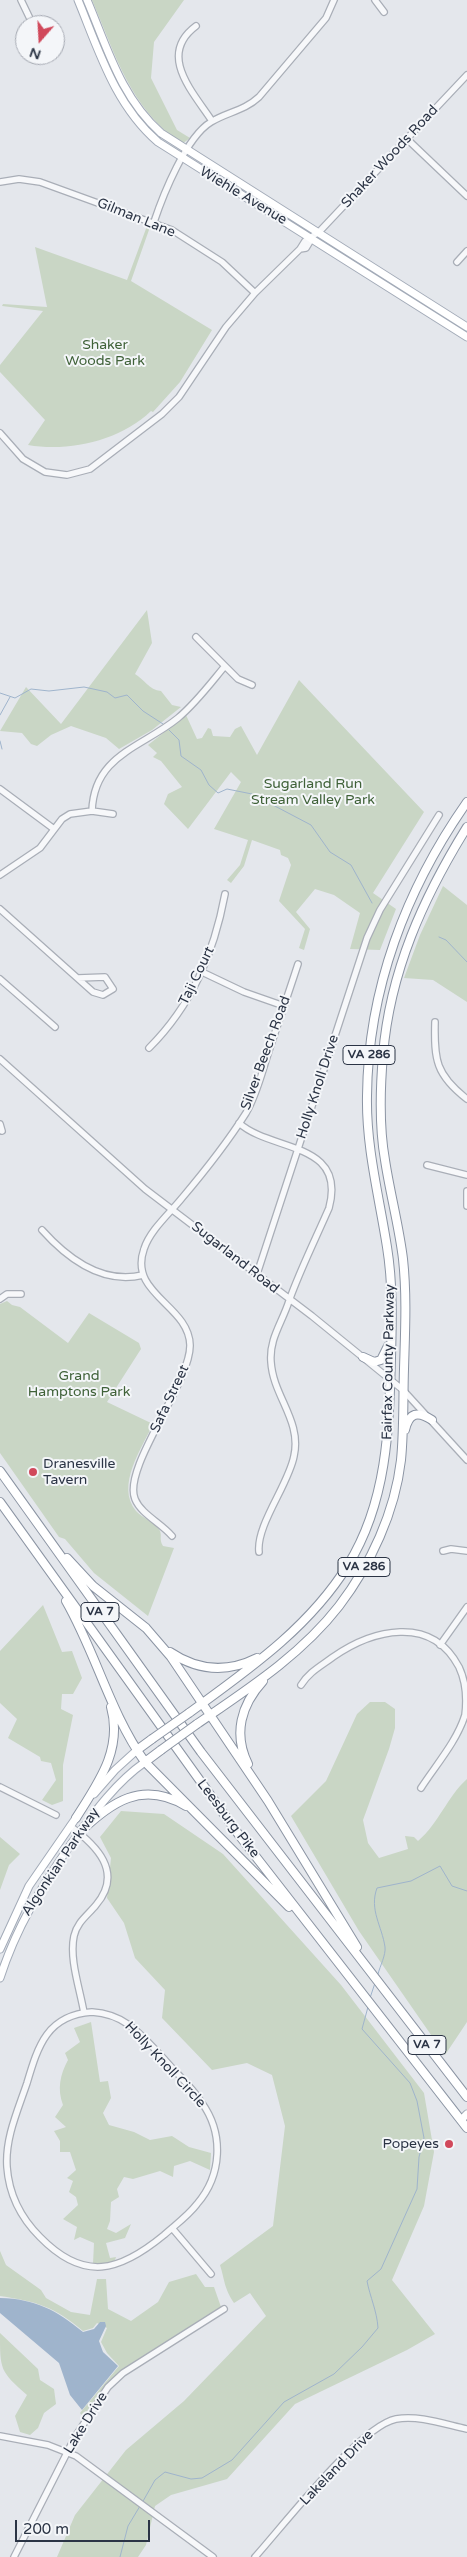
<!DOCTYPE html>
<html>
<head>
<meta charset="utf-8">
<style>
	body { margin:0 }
	#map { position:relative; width:467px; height:2557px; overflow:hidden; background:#e4e7ec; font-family:"Varela Round",sans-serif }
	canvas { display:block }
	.north { position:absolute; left:15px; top:15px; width:50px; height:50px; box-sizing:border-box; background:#f4f6f9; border:1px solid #a4a8b1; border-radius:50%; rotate:199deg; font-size:14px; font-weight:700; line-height:20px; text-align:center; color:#2b3445 }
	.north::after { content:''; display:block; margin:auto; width:18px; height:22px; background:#d1495b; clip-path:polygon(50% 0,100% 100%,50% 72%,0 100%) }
	.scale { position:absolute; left:15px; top:2520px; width:135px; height:22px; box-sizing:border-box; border:2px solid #2b3445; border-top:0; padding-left:6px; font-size:15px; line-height:18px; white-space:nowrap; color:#2b3445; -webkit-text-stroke:4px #f4f6f9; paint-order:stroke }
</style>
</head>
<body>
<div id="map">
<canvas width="467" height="2557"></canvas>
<div class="north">N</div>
<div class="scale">200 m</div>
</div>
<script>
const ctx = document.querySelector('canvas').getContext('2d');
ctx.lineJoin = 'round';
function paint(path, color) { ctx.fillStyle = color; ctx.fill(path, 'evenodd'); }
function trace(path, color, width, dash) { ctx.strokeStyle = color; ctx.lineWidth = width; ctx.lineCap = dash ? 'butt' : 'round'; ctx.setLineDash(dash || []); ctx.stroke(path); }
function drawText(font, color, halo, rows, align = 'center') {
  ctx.font = font + ' "Varela Round",sans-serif'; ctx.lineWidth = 4; ctx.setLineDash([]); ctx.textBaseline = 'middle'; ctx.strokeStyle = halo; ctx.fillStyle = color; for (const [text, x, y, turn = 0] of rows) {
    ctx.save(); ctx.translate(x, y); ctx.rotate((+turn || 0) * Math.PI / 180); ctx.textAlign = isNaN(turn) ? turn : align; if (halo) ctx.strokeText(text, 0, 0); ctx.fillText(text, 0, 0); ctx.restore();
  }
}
const green = new Path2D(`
	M92,0H184L154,42L151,78L177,130L190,138L182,144C130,108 116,56 92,0Z
	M147,226L150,227L131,281L212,330L180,382L153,412L151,411C120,441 69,452 28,445L45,420L0,372V365L43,311L2,306L3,304L47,307L35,247L127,280Z
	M147,610L152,643L135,674C144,679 149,690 161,691L172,705L181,707L152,730L119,749L106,738L71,726L51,735L37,746L31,744L22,733L0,731L26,687L61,724Z
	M299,680L424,812L373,893L396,909L380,950L350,949L360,913L334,895L315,889L296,912L310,929L304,950L299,948L305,929L279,901L291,865L288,858L281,855L280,850L252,840L244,866L231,883L227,880L240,865L248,840L214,829L241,782L231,772L188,829L164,804L168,794L182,787L161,761L153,757L157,753L148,745L186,715L197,739L202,738L208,728L211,729L213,736L230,737L235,729L241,726L257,755Z
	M443,886L467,905V1002L433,980L404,978L420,935Z
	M7,1301L12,1305L20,1307L68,1343L89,1313L139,1343L141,1349L107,1402L153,1424C142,1448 115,1486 136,1511C142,1518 157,1523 160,1531C162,1536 159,1540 163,1546L174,1548L148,1616L94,1573L65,1539L59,1537L0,1453V1304Z
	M43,1605L62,1652L72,1651L82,1678L73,1694H62L61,1709L73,1715L63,1765V1801L52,1805L42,1800L56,1780L51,1763L41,1761L40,1757L8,1738L17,1719L0,1703V1651Z
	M370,1702H385L395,1709V1728L389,1749L363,1820L368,1843L379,1858L408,1849L405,1836L414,1837L418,1841C439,1823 447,1797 467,1779V2022L445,2055L359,1931L291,1816L326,1781L357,1714Z
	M121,1811L164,1814L223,1854L341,1985L424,2093L434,2152L424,2206L392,2280L435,2334L407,2350L295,2404L227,2479L171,2495L155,2506L146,2545L138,2557H57L75,2515L126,2450L184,2401L266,2316L250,2293L234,2303C224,2288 225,2281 220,2265L273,2226L285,2126L272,2075L247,2063L212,2070L162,2018L165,1990L135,1958L124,1923L107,1898L111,1858L100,1837Z
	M0,1837L20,1854L9,1865L0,1890Z
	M91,2022L100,2082L108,2081L111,2098L103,2113L109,2125L134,2132L150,2140L172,2136L189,2147L211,2153L210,2170L190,2161L174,2166L173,2177L160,2171L133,2179L124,2177L117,2189L119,2197L111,2202L110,2221L107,2229L116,2233L131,2224L125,2238L106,2243L110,2258L116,2257L114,2263L93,2264L94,2243L80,2237L74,2240L77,2227L63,2219L78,2205L76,2197L69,2192L73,2181L67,2178L76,2170L70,2152H60V2141L54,2131L66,2127L55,2117L63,2105C57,2089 60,2075 68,2060L65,2053L80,2042L74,2028Z
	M0,2251L6,2265L41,2290L46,2298L71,2312L90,2315L97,2279H106L108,2309L131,2321L158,2302L169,2282L196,2274L205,2287H214L221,2307L122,2373L104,2390L84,2418L80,2413L119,2366L107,2353L101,2342L107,2328L97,2323L93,2328L83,2331C53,2306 38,2302 0,2296Z
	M0,2333L38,2369L40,2380L54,2389L56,2404L44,2413L38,2428L30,2435L20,2432L15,2416L27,2395C0,2371 0,2370 0,2333Z`);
const water = new Path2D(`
	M0,2298C36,2299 56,2310 83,2332L94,2329L100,2322H105L106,2326L99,2341L103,2352L118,2366L82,2410L70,2395L59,2363L0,2313Z`);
const stream = new Path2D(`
	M0,693L15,698L31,689L49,691L84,687L107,692L115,698L127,695L143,711L163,724
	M0,715L10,697
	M169,730L179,740L181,756L201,770L209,785L218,793L227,789L252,794L311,825L330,852L351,865L372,903
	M0,741L2,749
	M439,937L446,940L467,962
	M378,1974C380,1966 386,1955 385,1947C382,1926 369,1910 377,1888L411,1881L440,1866L452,1886L467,1891
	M370,1998L375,1983
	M142,2503L155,2480L165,2472L191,2479L202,2478L232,2460L284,2402L334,2374L362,2347L378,2328C377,2311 370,2297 367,2281L381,2269L417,2189L419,2157L424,2138L417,2101L410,2083L362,2029L368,2007
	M120,2557L128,2526L140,2506`);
const minor = new Path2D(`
	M21,0L33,25
	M375,0L384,12
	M196,26C157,55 193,92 212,121
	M406,138L467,196
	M0,182L19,179L40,182L172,230L222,262L255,293
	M154,222C163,195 186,137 211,122C227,112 244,111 259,97L326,18L334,0
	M300,249L305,241L319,232L467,75
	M457,262L467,251
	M0,433L23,459L45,472L67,475L90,469L162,414L179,397L226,327L255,293L300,249L306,248L312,238
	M196,637L238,679L252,685
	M0,789L54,829
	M92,811C94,755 141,748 178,718C196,703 210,684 225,666
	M0,875L40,848L62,819L70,814L92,811L113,814
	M0,909L93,992L103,995L113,989L105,977L78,978
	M202,972L244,992L284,1006
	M0,979L55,1027
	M435,1022C434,1060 436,1075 467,1099
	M149,1048C192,1005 214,953 225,894
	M0,1059L145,1189L312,1316L403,1390L467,1460
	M239,1123C271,1152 347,1141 329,1208C316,1238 300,1270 289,1301C282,1323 269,1339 271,1362C273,1396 302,1421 294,1456C289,1484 256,1525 259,1552
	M0,1124L2,1131
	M427,1165L467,1175
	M467,1191V1206
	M42,1230C68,1259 102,1285 143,1275
	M257,1274L367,938L380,910L439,815
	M0,1299L7,1294H21
	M172,1536C161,1523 141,1514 135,1499C122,1468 191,1382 190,1345C189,1305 128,1294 144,1249C150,1230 170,1213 182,1198C204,1172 227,1143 246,1113C256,1096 261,1076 267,1057C277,1026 288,995 298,964
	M443,1551L451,1549L467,1551
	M440,1645L467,1607
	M301,1685C309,1672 321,1666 333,1657C372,1630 431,1614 459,1667C466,1682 467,1699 465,1715C457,1741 436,1765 421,1788
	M0,1787L56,1815
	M70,1826C96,1845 124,1872 96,1905C88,1915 77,1922 74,1936C69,1959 80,1989 84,2013
	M92,2012C127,2014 143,2037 165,2060C177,2074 192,2087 202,2103C224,2134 222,2175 197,2204C188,2216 175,2225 164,2235C119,2272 84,2282 40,2237C20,2217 9,2195 7,2167C5,2138 18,2110 27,2083C38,2046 47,2015 92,2012Z
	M172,2228L211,2274
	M0,2436L48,2445L76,2456L213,2557
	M14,2557L75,2437L108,2387L123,2373L224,2309
	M255,2557C283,2526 360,2426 396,2419C419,2415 444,2424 467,2429`);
const major = new Path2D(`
	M78,0C99,51 115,105 158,142L467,337
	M87,0C107,47 121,98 161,133L467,327
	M94,1794L115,1770L137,1750
	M0,1949L29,1886L78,1815
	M0,1978C16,1928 41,1887 71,1844C93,1814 115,1783 145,1762
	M461,2120L467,2114`);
const highway = new Path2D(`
	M363,1357L374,1362L381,1360L388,1346
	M405,1430C409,1412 418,1411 432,1420
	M0,1471L201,1752L467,2097
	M0,1502L239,1835L467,2128
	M67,1558L93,1586L146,1628L171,1657L268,1801L357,1947
	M66,1601C96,1653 110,1713 145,1762L289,1907
	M170,1652C198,1671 227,1673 257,1658
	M189,1713C248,1670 309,1628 348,1565C387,1502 389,1430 391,1358C392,1321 393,1284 387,1247C379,1196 366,1147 367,1096C368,989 406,889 467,802
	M197,1724C248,1689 301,1655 339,1606C371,1564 395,1512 401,1460C404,1430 403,1399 404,1369C405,1333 407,1296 403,1259C399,1226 390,1193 385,1160C379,1126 380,1090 383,1055C390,971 423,898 467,827
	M137,1750L152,1739
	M145,1762L161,1750
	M248,1764C233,1734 241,1705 263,1681
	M76,1818C98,1783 123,1750 111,1707
	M79,1833C111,1802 142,1780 186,1806`);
const highwayBridge = new Path2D(`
	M152,1739L189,1713
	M161,1750L197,1724`);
const markers = [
	[33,1472,5,"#d1495b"],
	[449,2144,5,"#d1495b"]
];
const shields = [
	[369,1055,52],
	[364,1567,52],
	[100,1612,38],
	[427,2045,38]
];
const shieldNames = [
	["VA 286",369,1055],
	["VA 286",364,1567],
	["VA 7",100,1612],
	["VA 7",427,2045]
];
const streetNames = [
	["Shaker Woods Road",390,157,-47],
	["Wiehle Avenue",243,196,31],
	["Gilman Lane",136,218,22],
	["Taji Court",197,976,-64],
	["Silver Beech Road",266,1053,-70],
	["Holly Knoll Drive",318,1087,-72],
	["Sugarland Road",235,1258,38],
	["Fairfax County Parkway",389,1362,-89],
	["Safa Street",170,1399,-65],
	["Leesburg Pike",228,1819,53],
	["Algonkian Parkway",61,1862,-56],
	["Holly Knoll Circle",165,2065,47],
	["Lake Drive",86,2423,-58],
	["Lakeland Drive",337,2468,-46]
];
const parkNames = [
	["Shaker",105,345],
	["Woods Park",105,361],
	["Sugarland Run",313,784],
	["Stream Valley Park",313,800],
	["Grand",79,1376],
	["Hamptons Park",79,1392]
];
const poiNames = [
	["Dranesville",43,1464],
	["Tavern",43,1480],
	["Popeyes",439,2144,"right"]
];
paint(green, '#c9d6c5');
paint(water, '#9fb4cc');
trace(stream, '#9fb4cc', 1);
trace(minor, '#a9aeb7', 8);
trace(major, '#a3abb8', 9);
trace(highway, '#8b94a3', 10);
trace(minor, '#f7f8fa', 5.5);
trace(major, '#fff', 7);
trace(highway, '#fff', 8);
trace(highwayBridge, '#8b94a3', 10, []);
trace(highwayBridge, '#fff', 8);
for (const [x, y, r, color] of markers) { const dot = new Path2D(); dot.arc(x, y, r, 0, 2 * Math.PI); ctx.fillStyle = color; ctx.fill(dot); trace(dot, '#f4f6f9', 2); }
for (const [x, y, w] of shields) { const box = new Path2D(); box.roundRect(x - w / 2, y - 9.5, w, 19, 4); ctx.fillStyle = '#f4f6f9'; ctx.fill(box); trace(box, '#2b3445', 1); }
drawText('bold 12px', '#2b3445', null, shieldNames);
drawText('14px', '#2b3445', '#f4f6f9', streetNames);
drawText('14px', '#3f6138', '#f4f6f9', parkNames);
drawText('14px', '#2b3445', '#f4f6f9', poiNames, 'left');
</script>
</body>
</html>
